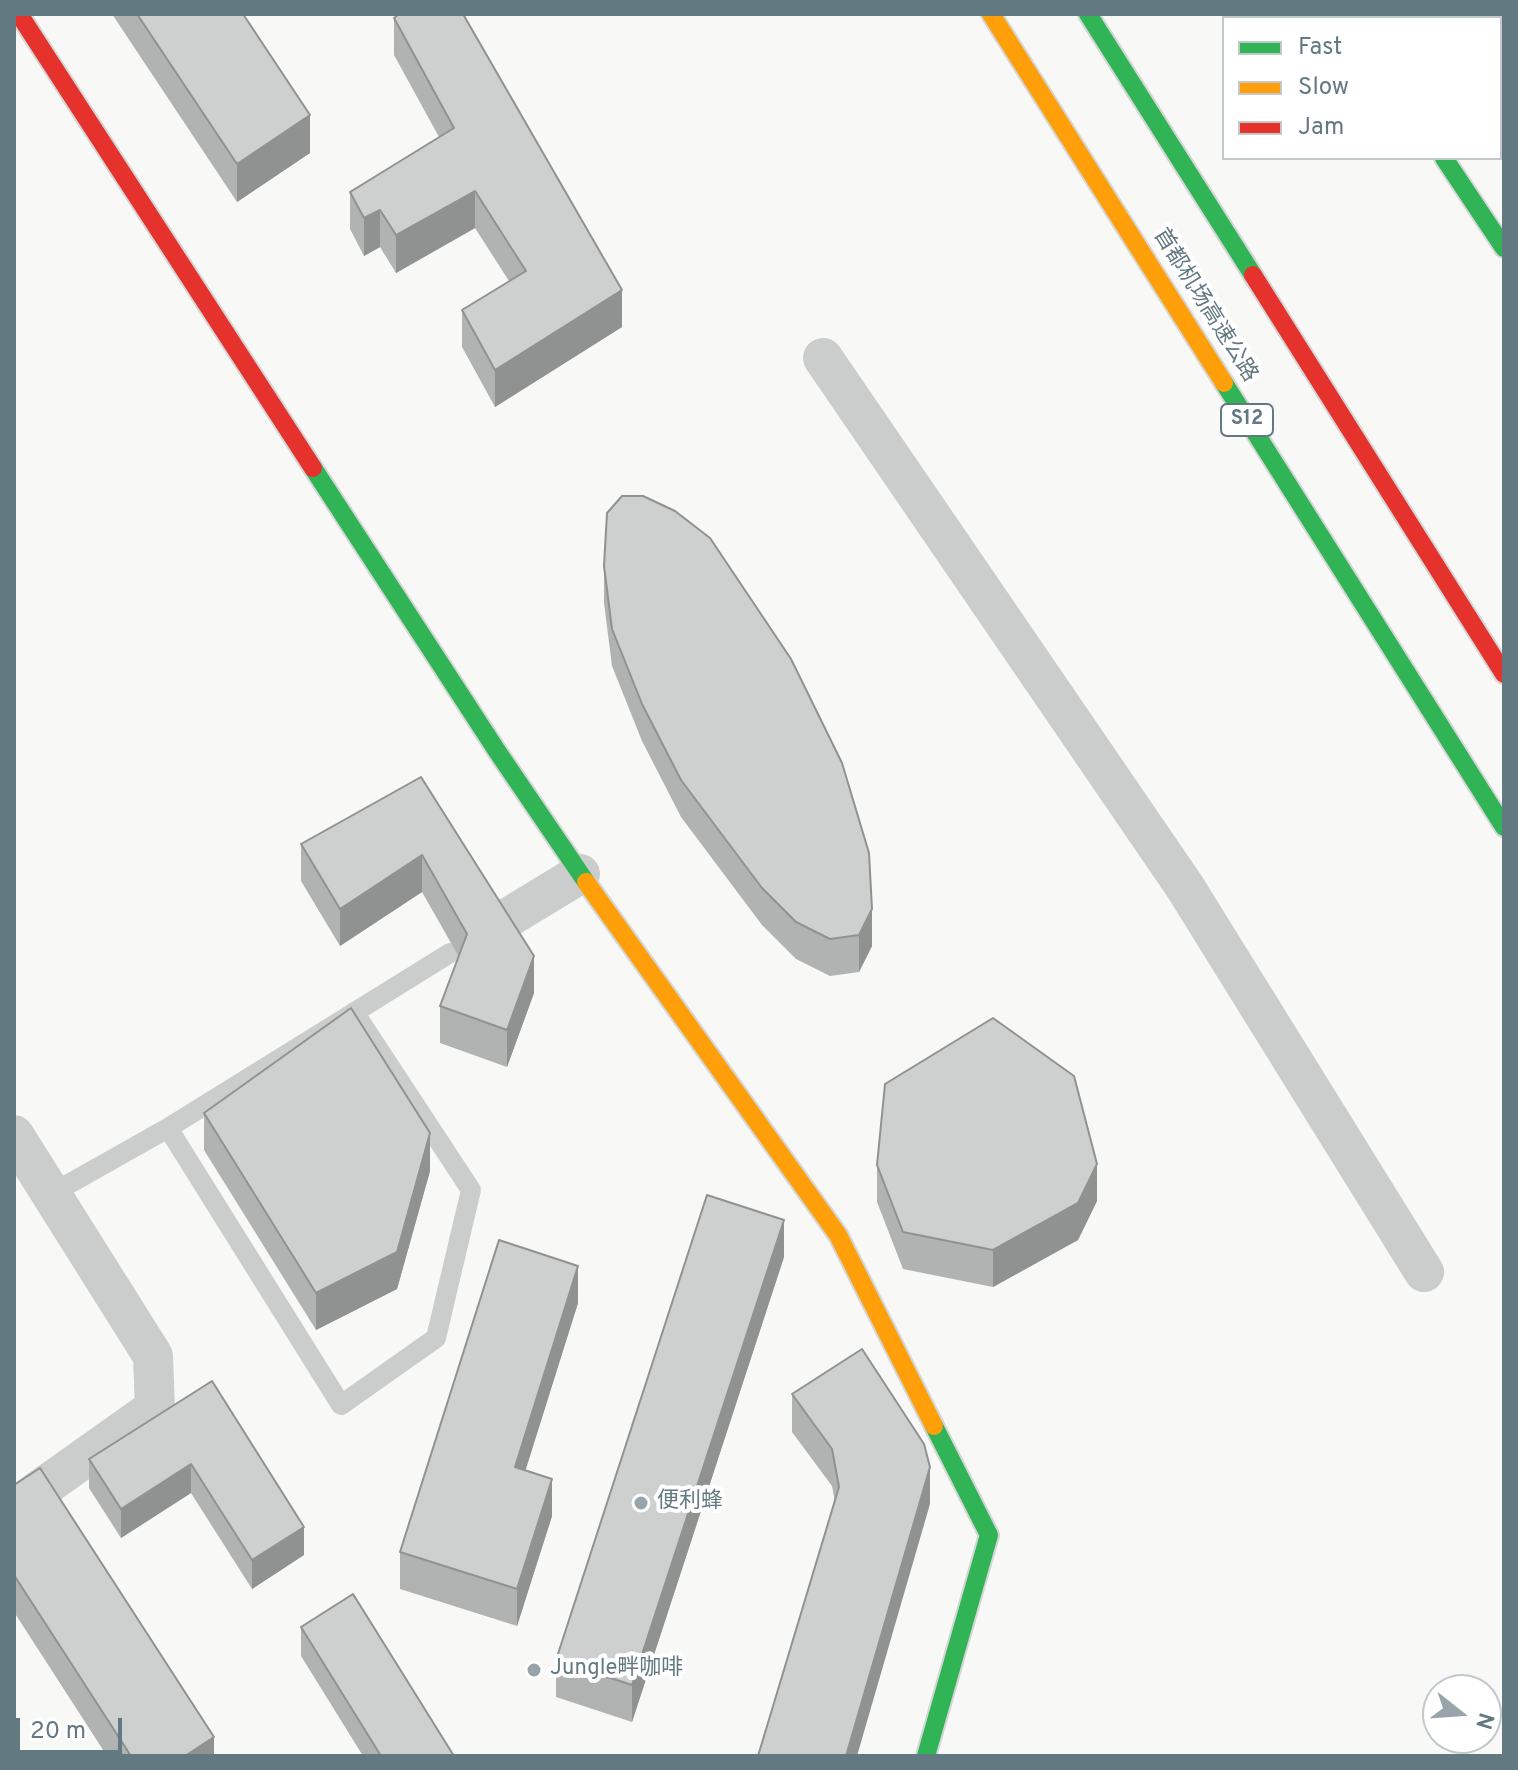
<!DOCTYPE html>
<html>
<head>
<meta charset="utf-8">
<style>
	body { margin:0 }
	#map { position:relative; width:1518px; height:1770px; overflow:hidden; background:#f8f8f7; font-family:Overpass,sans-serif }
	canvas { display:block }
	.frame { position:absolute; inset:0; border:16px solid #637982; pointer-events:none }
	.legend { position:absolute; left:1222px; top:16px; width:280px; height:144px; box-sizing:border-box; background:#fff; border:2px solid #c1c9cd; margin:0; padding:10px 14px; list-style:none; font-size:24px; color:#637982 }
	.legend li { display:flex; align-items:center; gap:16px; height:40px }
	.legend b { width:40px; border:2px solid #c1c9cd }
	.north { position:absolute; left:1422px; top:1674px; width:80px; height:80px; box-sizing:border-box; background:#fff; border:2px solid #c1c9cd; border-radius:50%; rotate:107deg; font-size:22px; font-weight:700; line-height:32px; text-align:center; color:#637982 }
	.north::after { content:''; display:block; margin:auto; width:28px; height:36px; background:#97a5ab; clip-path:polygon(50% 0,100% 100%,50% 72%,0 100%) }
	.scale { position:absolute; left:16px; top:1718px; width:106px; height:36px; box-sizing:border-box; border:4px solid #637982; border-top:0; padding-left:10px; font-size:24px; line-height:28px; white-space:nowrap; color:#637982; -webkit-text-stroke:6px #fff; paint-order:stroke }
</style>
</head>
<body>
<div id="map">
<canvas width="1518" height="1770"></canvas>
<div class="frame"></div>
<ul class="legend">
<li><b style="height:10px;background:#30b455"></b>Fast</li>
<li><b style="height:10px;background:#ff9f0a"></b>Slow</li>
<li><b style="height:10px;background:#e5322d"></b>Jam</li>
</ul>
<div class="north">N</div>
<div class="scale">20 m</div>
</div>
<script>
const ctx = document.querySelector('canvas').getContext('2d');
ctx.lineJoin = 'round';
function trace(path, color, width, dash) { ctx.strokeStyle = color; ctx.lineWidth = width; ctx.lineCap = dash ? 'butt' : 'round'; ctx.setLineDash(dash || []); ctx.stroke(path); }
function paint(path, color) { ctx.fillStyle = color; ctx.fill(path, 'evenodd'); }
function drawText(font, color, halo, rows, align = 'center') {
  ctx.font = font + ' Overpass,"Noto Sans SC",sans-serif'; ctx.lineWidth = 8; ctx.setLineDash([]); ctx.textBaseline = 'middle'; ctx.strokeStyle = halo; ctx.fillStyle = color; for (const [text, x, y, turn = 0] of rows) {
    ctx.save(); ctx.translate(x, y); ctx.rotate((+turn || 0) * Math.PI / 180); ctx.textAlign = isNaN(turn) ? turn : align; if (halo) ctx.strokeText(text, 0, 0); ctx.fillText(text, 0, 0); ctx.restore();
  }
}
const lane = new Path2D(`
	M354,1012L471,1190L436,1338L341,1405L168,1128L450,953
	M51,1194L168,1128`);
const street = new Path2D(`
	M823,358L1185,887L1424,1272
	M496,925L580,874
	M14,1135L153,1356L155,1408L14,1508`);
const fast = new Path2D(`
	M1088,14L1253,275
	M1444,158L1504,248
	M1224,383L1504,827
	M313,468L497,751L586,882
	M926,1756L989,1535L934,1426`);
const slow = new Path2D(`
	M991,14L1224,383
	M1344,14L1347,18
	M586,882L838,1235L934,1426`);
const jam = new Path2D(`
	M19,14L313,468
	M1441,14L1443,18
	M1498,14L1504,24
	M1500,68L1504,65
	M1500,106L1504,112
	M1253,275L1504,674`);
const wall = new Path2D(`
	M112,14H243L310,153L237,202Z
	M394,18L622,327L495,407L462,347V310L509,281L475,228L396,273L380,247L364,256L350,229V192L439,137L394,55Z
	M604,566L872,946L859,972L830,976L796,959L762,925L681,817L642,741L612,666L604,603Z
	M421,777L534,993L507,1067L440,1043V1006L459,957L422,892L340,946L301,881V844Z
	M204,1113L430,1171L397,1289L316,1330L204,1150Z
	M877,1165L1097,1201L1078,1240L993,1287L903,1269L877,1202Z
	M784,1257L632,1722L556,1697V1660Z
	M578,1303L525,1470L552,1516L517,1626L400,1589V1552Z
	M212,1381L304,1555L252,1589L191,1493L121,1538L89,1488V1459Z
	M792,1394L930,1504L835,1502L832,1486L792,1432Z
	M14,1485L214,1756H107L14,1612Z
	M301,1627L454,1756H363L301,1656Z`);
const shadedWall = new Path2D(`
	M310,115V153L237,202V164Z
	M475,191V228L396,273V235Z
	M380,210V247L364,256V218Z
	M622,290V327L495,407V370Z
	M422,855V892L340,946V909Z
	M872,909V946L859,972V935Z
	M534,956V993L507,1067V1030Z
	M430,1133V1171L397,1289L316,1330V1293Z
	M1097,1164V1201L1078,1240L993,1287V1250Z
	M784,1220V1257L632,1722V1685Z
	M578,1266V1303L515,1504V1467Z
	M191,1464V1493L121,1538V1509Z
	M930,1467V1504L857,1756H846Z
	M552,1479V1516L517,1626V1589Z
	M304,1527V1555L252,1589V1560Z
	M214,1737V1756H185Z`);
const building = new Path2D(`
	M137,14H243L310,115L237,164Z
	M399,14H463L622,290L495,370L462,310L526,271L475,191L396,235L380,210L364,218L350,192L454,128L394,18Z
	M622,496H643L675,511L710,538L791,659L842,763L869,853L872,909L859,935L830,939L796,922L762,888L681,780L642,704L612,629L604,566L607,513Z
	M421,777L534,956L507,1030L440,1006L467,934L422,855L340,909L301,844Z
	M351,1008L430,1133L397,1252L316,1293L204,1113Z
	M993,1018L1074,1076L1097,1164L1078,1203L993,1250L903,1232L877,1165L885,1084Z
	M707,1195L784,1220L632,1685L556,1660Z
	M499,1240L578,1266L515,1467L552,1479L517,1589L400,1552Z
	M862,1349L924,1444L930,1467L846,1756H758L839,1487L832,1449L792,1394Z
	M212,1381L304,1527L252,1560L191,1464L121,1509L89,1459Z
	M40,1468L214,1737L185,1756H131L14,1575V1485Z
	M353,1594L454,1756H381L301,1627Z`);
const markers = [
	[641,1503,8,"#97a5ab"],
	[534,1670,8,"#97a5ab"]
];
const shields = [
	[1247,420,52]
];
const shieldNames = [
	["S12",1247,420]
];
const streetNames = [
	["首都机场高速公路",1204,306,58]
];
const poiNames = [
	["便利蜂",657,1503],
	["Jungle畔咖啡",550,1670]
];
trace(fast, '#d4d5d5', 22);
trace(slow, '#d4d5d5', 22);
trace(jam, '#d4d5d5', 22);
trace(lane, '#cbcdcd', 20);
trace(street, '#cbcdcd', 40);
trace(fast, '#30b455', 18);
trace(slow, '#ff9f0a', 18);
trace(jam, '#e5322d', 18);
paint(wall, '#b1b3b3');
paint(shadedWall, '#909292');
paint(building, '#ced0d0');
trace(building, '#909292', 2);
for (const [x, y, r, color] of markers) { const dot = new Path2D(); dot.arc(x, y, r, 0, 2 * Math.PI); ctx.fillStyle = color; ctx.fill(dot); trace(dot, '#fff', 3); }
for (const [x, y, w] of shields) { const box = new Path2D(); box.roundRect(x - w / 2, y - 16, w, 32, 6); ctx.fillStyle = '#fff'; ctx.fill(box); trace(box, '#637982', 2); }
drawText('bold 20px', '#637982', null, shieldNames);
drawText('22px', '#637982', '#fff', streetNames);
drawText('22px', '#637982', '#fff', poiNames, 'left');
</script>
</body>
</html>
